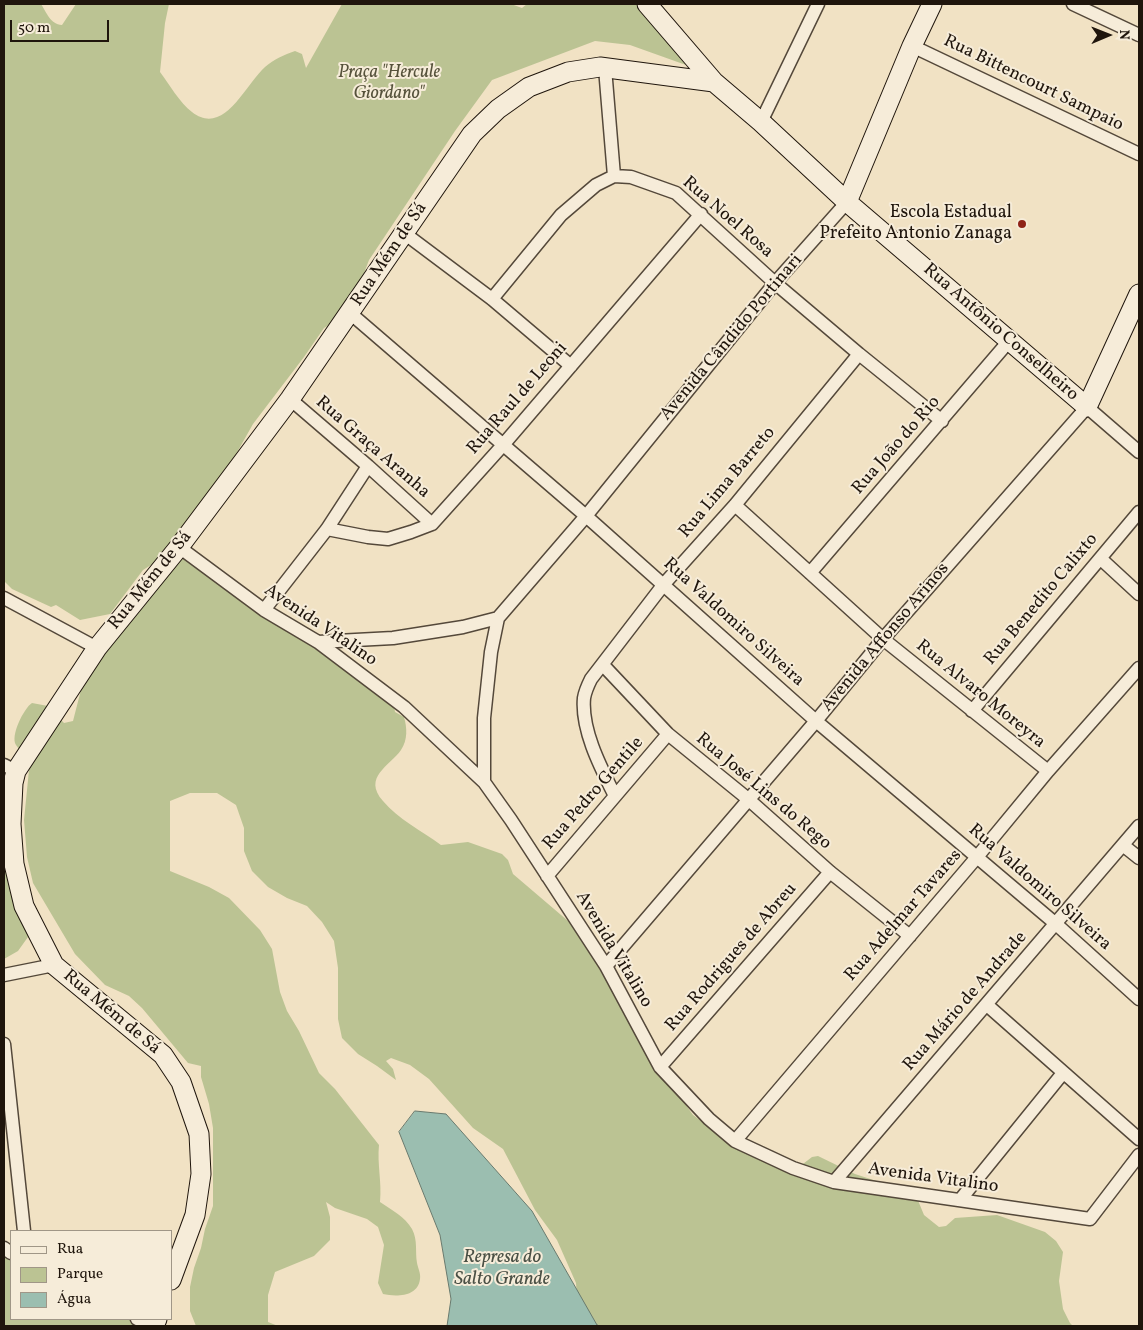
<!DOCTYPE html>
<html>
<head>
<meta charset="utf-8">
<style>
	body { margin:0 }
	#map { position:relative; width:1143px; height:1330px; overflow:hidden; background:#f1e2c4; font-family:Vollkorn,serif }
	canvas { display:block }
	.frame { position:absolute; inset:0; border:5px solid #1f150c; pointer-events:none }
	.legend { position:absolute; left:10px; top:1230px; width:162px; height:90px; box-sizing:border-box; background:#f6ecd9; border:1px solid #a09687; margin:0; padding:6px 9px; list-style:none; font-size:15px; color:#1f150c }
	.legend li { display:flex; align-items:center; gap:10px; height:25px }
	.legend b { width:25px; border:1px solid #a09687 }
	.north { position:absolute; left:1083px; top:10px; width:50px; height:50px; -webkit-text-stroke:4px #f6ecd9; paint-order:stroke; rotate:89deg; font-size:14px; font-weight:700; line-height:20px; text-align:center; color:#1f150c }
	.north::after { content:''; display:block; margin:auto; width:18px; height:22px; background:#1f150c; clip-path:polygon(50% 0,100% 100%,50% 72%,0 100%) }
	.scale { position:absolute; left:10px; top:20px; width:99px; height:22px; box-sizing:border-box; border:2px solid #1f150c; border-top:0; padding-left:6px; font-size:15px; line-height:18px; white-space:nowrap; color:#1f150c; -webkit-text-stroke:4px #f6ecd9; paint-order:stroke }
</style>
</head>
<body>
<div id="map">
<canvas width="1143" height="1330"></canvas>
<div class="frame"></div>
<ul class="legend">
<li><b style="height:6px;background:#f6ecd9"></b>Rua</li>
<li><b style="height:14px;background:#bbc393"></b>Parque</li>
<li><b style="height:14px;background:#9bbeb0"></b>Água</li>
</ul>
<div class="north">N</div>
<div class="scale">50 m</div>
</div>
<script>
const ctx = document.querySelector('canvas').getContext('2d');
ctx.lineJoin = 'round';
function paint(path, color) { ctx.fillStyle = color; ctx.fill(path, 'evenodd'); }
function trace(path, color, width, dash) { ctx.strokeStyle = color; ctx.lineWidth = width; ctx.lineCap = dash ? 'butt' : 'round'; ctx.setLineDash(dash || []); ctx.stroke(path); }
function drawText(font, color, halo, rows, align = 'center') {
  ctx.font = font + ' Vollkorn,serif'; ctx.lineWidth = 4; ctx.setLineDash([]); ctx.textBaseline = 'middle'; ctx.strokeStyle = halo; ctx.fillStyle = color; for (const [text, x, y, turn = 0] of rows) {
    ctx.save(); ctx.translate(x, y); ctx.rotate((+turn || 0) * Math.PI / 180); ctx.textAlign = isNaN(turn) ? turn : align; if (halo) ctx.strokeText(text, 0, 0); ctx.fillText(text, 0, 0); ctx.restore();
  }
}
const green = new Path2D(`
	M4,4H41C47,13 50,24 62,25L76,4H169L165,23L160,72C169,84 180,103 192,112C224,137 245,85 265,67C274,59 284,55 295,51L302,54L306,68L342,4H511L522,8L527,4H636L686,65L630,45L595,41L492,80L455,131L369,260L358,289L337,320L324,328L304,357L253,424L213,495L180,541L393,700L395,712L404,717C407,727 408,740 401,750C390,766 362,777 383,801C398,819 422,831 441,845L468,842L502,854L508,860L513,874L581,932L641,1042L693,1115L716,1132L799,1167L812,1157L818,1156L855,1174L904,1190L917,1198L924,1215L939,1227L946,1226L955,1218L997,1215L1045,1232L1056,1241L1063,1252L1059,1281L1063,1309L1070,1323L1073,1326H586L578,1312L576,1283L557,1240L535,1210L503,1149L473,1128L429,1079L410,1065L391,1058L386,1061L393,1069L396,1080L377,1066L358,1054L342,1038L338,1019V968L334,941L322,922L307,906L287,898L268,887L252,871L244,851V828L236,805L217,793H190L170,801V871L209,887L229,898L260,930L272,949L280,992L287,1011L299,1031L319,1073L335,1089L379,1145C377,1164 382,1182 380,1202C392,1210 405,1217 412,1229C418,1240 415,1252 417,1263C418,1268 421,1274 420,1279C418,1297 396,1297 383,1294L378,1283L384,1245L378,1227L367,1219L335,1208L326,1202L330,1217V1240L314,1256L275,1272L268,1295V1322L278,1326H196L190,1311V1287L194,1268L201,1248L205,1229L213,1206V1128L209,1104L201,1077V1066L188,1063L142,1008L129,996L105,985L75,954L33,883L27,857L24,820L30,760C25,755 19,750 16,745C10,736 24,708 32,703L48,706L64,723L73,721L82,686L159,560L143,570L110,614L80,620L56,605L51,607L12,589L4,581Z
	M4,797L26,912L28,937L18,951L4,959Z
	M4,1249L11,1254V1319H135L141,1326H5L4,1319Z`);
const water = new Path2D(`
	M415,1111L446,1114L532,1211L597,1325L600,1326H447L451,1299L440,1235L399,1132Z`);
const street = new Path2D(`
	M1073,4L1139,35
	M912,46L1139,154
	M605,68L614,176
	M761,122L818,4
	M404,233L492,299L571,366
	M492,299L561,215L596,185L614,176L631,177L676,193L775,283L859,354L942,421
	M350,313L586,516L816,721L1056,924L1139,999
	M290,399L368,466L432,524
	M735,505L883,639L1048,771
	M327,529L368,537L388,539L411,532L432,524L503,445L701,214
	M179,547L264,610L318,642L404,707L484,782L511,820L606,966L660,1067L709,1119L735,1141L793,1168L834,1182L1090,1219L1139,1155
	M1101,559L1139,594
	M810,573L1009,341
	M4,598L97,648
	M264,610L327,529L368,466
	M318,642L393,638L463,627L498,618
	M603,665L668,734L748,799L830,872L910,936
	M972,711L1139,512
	M4,765L16,771
	M484,782V718L491,652L498,618L586,516L775,283L847,202
	M615,796C601,768 581,730 584,698C585,692 588,685 591,679L664,584L735,505L859,354
	M1124,846L1139,858
	M547,876L668,734
	M606,966L816,721L883,639L1087,407L1139,452
	M4,975L54,965
	M987,1005L1139,1139
	M4,1044L24,1231
	M660,1067L830,872
	M735,1141L977,857L1048,771L1139,668
	M834,1182L1139,826
	M960,1200L1063,1073
	M4,1248L11,1253
	M137,1319L151,1326`);
const secondary = new Path2D(`
	M647,4L714,82L761,122L847,202L1087,407L1139,294
	M847,202L912,46L932,4
	M171,1280L195,1215L201,1174L199,1134L181,1082L163,1055L54,965L24,906L14,864L11,824L13,783L16,771L97,648L179,547L290,399L472,134L498,109L529,87L568,72L600,67L714,82
	M154,1326L157,1319`);
const markers = [
	[1022,224,5,"#8f2418"]
];
const parkNames = [
	["Praça \"Hercule",389,74],
	["Giordano\"",389,95]
];
const streetNames = [
	["Rua Bittencourt Sampaio",1033,84,26],
	["Rua Noel Rosa",727,218,41],
	["Rua Mém de Sá",390,255,-56],
	["Rua Antônio Conselheiro",1000,333,41],
	["Avenida Cândido Portinari",732,338,-50],
	["Rua Raul de Leoni",518,399,-49],
	["Rua João do Rio",897,446,-49],
	["Rua Graça Aranha",372,448,41],
	["Rua Lima Barreto",728,483,-50],
	["Rua Mém de Sá",151,581,-51],
	["Rua Benedito Calixto",1042,600,-50],
	["Rua Valdomiro Silveira",733,623,42],
	["Avenida Vitalino",320,626,34],
	["Avenida Affonso Arinos",886,638,-50],
	["Rua Alvaro Moreyra",980,695,39],
	["Rua José Lins do Rego",763,792,40],
	["Rua Pedro Gentile",594,794,-49],
	["Rua Valdomiro Silveira",1039,888,41],
	["Rua Adelmar Tavares",904,916,-49],
	["Avenida Vitalino",613,950,59],
	["Rua Rodrigues de Abreu",732,958,-49],
	["Rua Mário de Andrade",966,1002,-49],
	["Rua Mém de Sá",111,1013,40],
	["Avenida Vitalino",933,1179,8]
];
const poiNames = [
	["Escola Estadual",1012,214],
	["Prefeito Antonio Zanaga",1012,235]
];
const waterNames = [
	["Represa do",502,1259],
	["Salto Grande",502,1281]
];
paint(green, '#bbc393');
paint(water, '#9bbeb0');
trace(water, '#697a6e', 1);
trace(street, '#54483a', 15);
trace(secondary, '#1f150c', 21);
trace(street, '#f6ecd9', 12);
trace(secondary, '#f6ecd9', 19);
for (const [x, y, r, color] of markers) { const dot = new Path2D(); dot.arc(x, y, r, 0, 2 * Math.PI); ctx.fillStyle = color; ctx.fill(dot); trace(dot, '#f6ecd9', 2); }
drawText('italic 18px', '#56523b', '#f6ecd9', parkNames);
drawText('18px', '#1f150c', '#f6ecd9', streetNames);
drawText('18px', '#1f150c', '#f6ecd9', poiNames, 'right');
drawText('italic 19px', '#4a5045', '#f6ecd9', waterNames);
</script>
</body>
</html>
